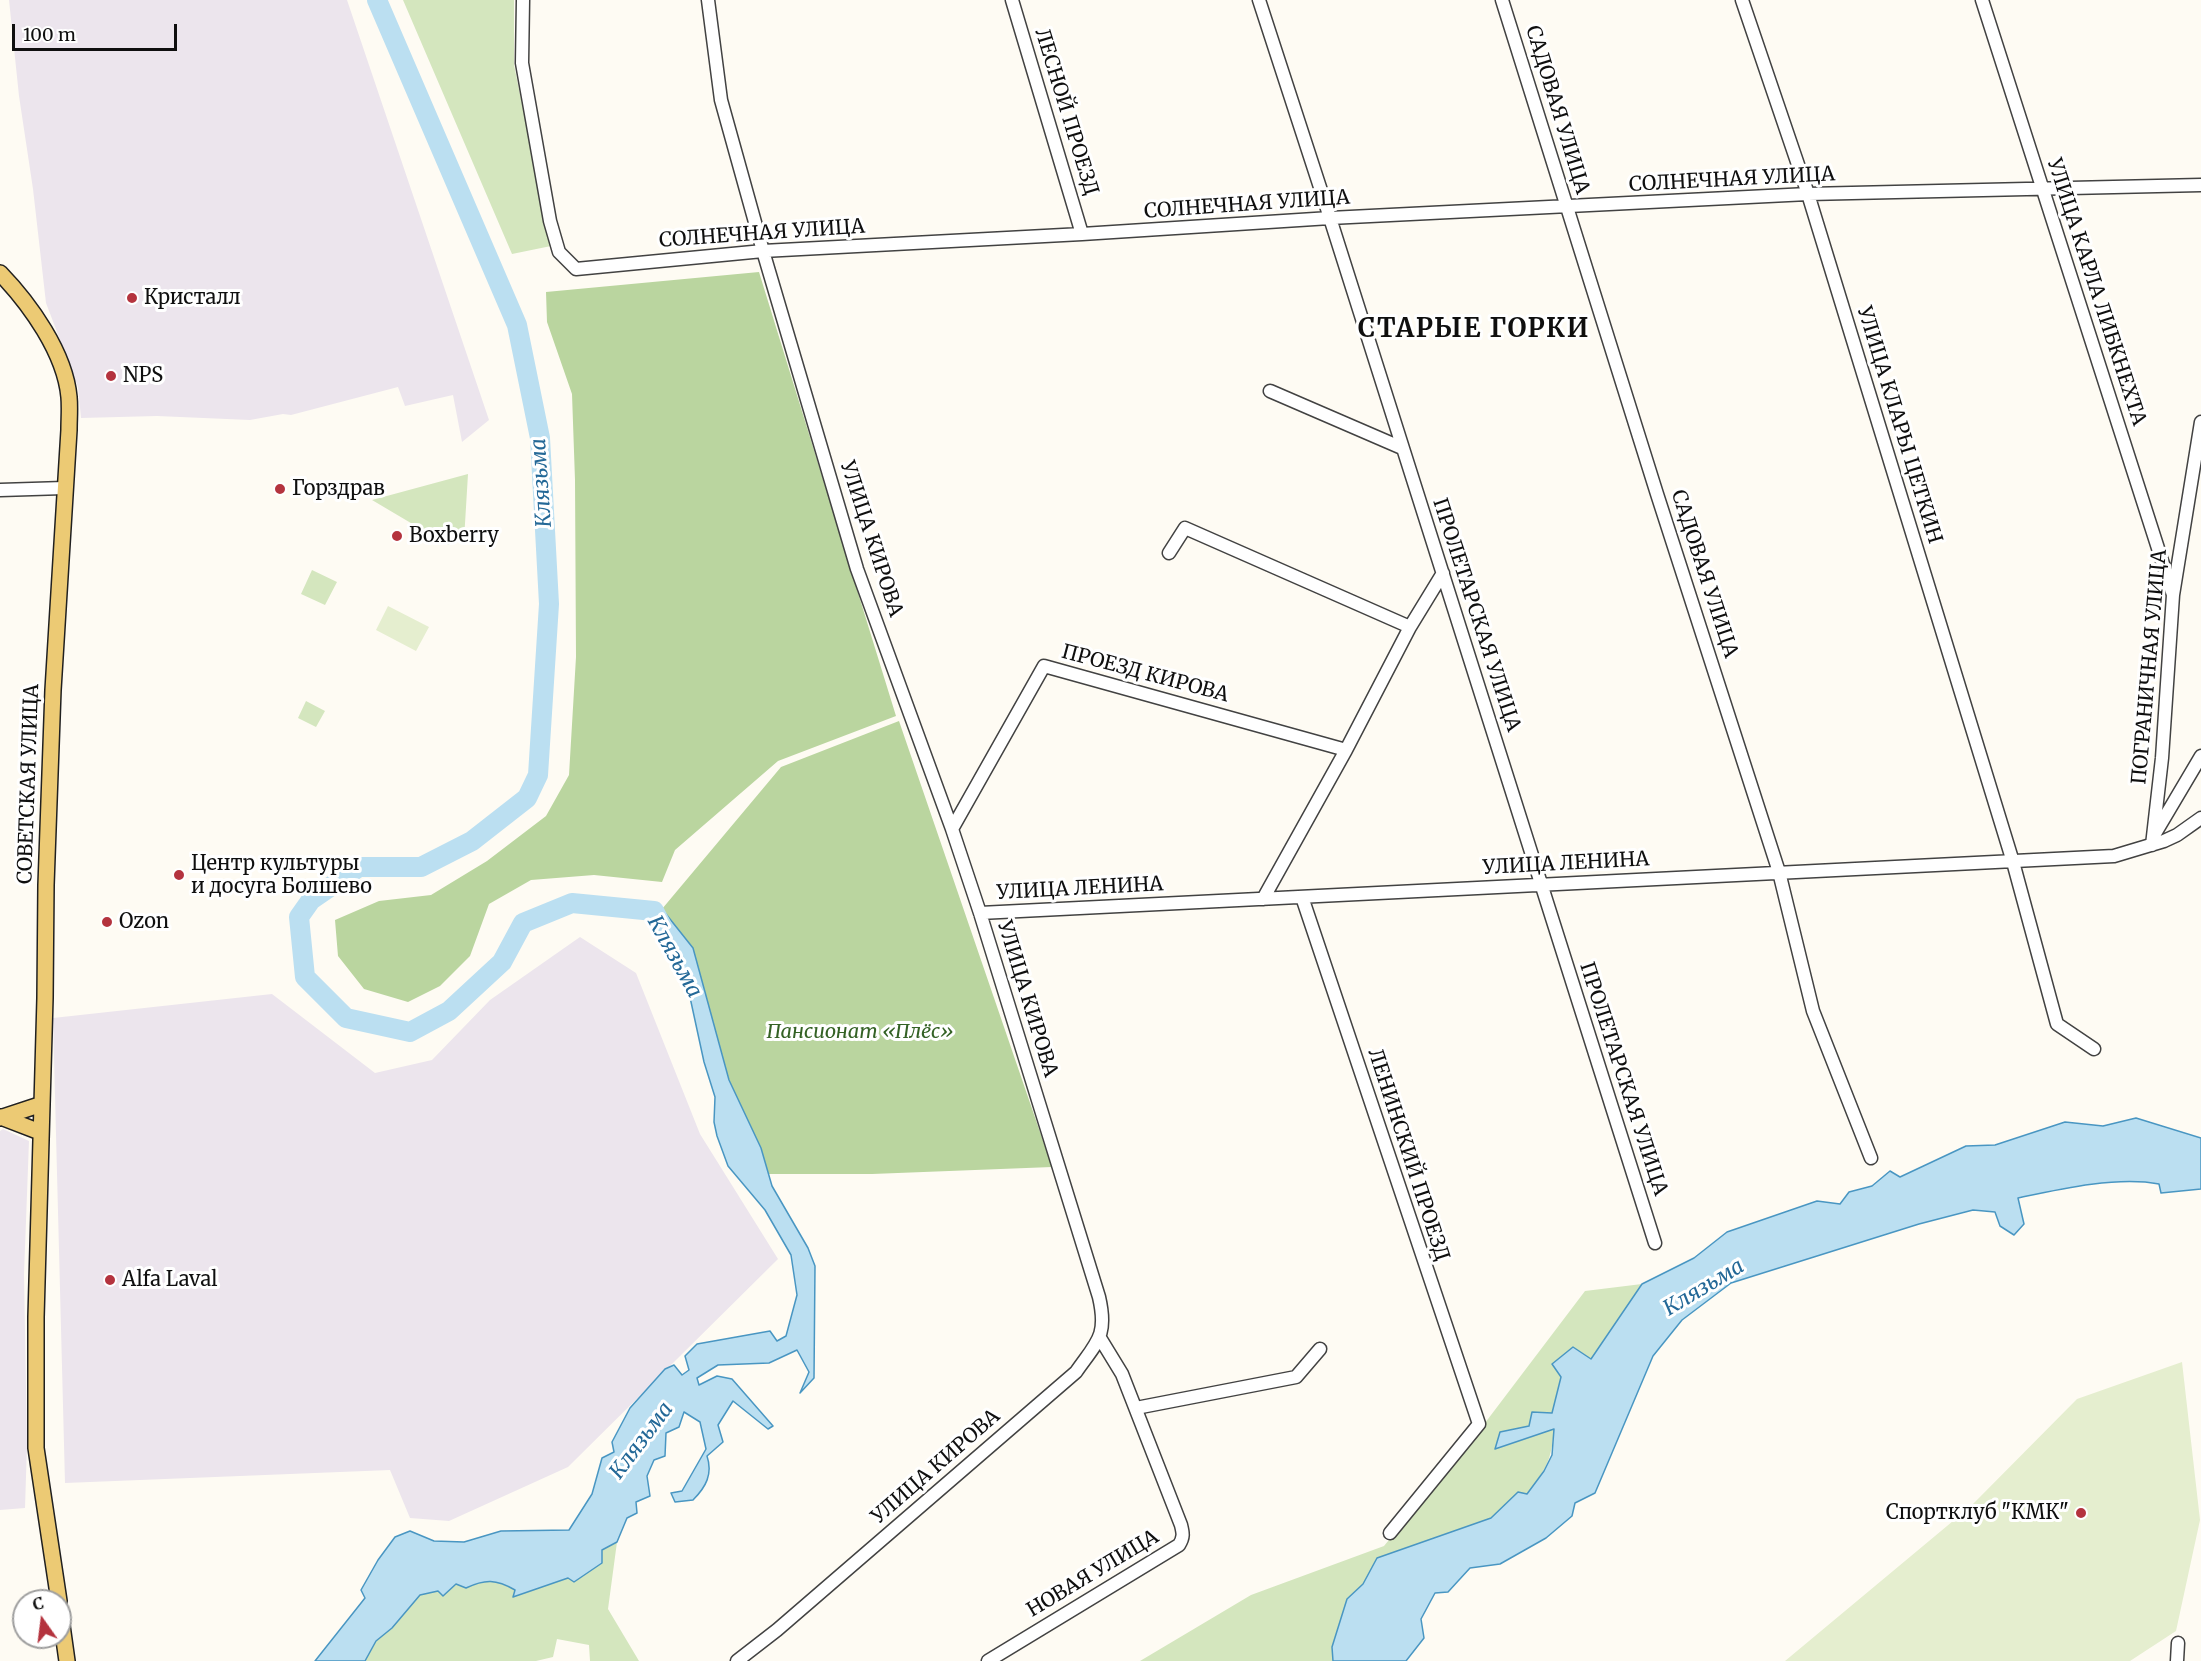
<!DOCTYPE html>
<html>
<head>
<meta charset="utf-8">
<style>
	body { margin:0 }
	#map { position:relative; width:2201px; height:1661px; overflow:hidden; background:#fefbf3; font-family:Merriweather,serif }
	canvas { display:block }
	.north { position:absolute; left:12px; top:1589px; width:60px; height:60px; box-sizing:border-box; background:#fff; border:2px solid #9f9f9f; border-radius:50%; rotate:346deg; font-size:16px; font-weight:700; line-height:24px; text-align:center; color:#0f0f0f }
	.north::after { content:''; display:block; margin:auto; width:21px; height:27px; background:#b4333e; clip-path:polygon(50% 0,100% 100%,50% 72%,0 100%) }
	.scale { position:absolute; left:12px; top:24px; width:165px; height:27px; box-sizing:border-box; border:3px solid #0f0f0f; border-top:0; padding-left:8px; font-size:18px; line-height:21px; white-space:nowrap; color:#0f0f0f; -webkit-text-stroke:4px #fff; paint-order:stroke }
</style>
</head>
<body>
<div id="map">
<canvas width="2201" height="1661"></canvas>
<div class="north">С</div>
<div class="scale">100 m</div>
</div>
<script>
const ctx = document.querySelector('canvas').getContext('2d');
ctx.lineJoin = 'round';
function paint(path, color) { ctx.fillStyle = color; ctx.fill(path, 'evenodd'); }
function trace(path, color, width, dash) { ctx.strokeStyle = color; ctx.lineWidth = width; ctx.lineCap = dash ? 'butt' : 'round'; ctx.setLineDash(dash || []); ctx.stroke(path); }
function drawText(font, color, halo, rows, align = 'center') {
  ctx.font = font + ' Merriweather,serif'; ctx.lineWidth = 6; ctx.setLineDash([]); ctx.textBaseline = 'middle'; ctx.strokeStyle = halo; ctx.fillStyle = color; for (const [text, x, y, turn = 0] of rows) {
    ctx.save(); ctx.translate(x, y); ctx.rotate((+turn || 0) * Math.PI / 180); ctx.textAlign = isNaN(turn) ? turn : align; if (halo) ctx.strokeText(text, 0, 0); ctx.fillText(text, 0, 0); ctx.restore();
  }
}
const industrial = new Path2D(`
	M9,0H347L489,420L462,442L453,395L405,406L398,387L291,415L283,414L250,420L157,416L81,418L78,387L46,303L33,189L19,96Z
	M580,937L636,973L700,1134L778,1259L568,1467L449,1521L410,1518L390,1470L65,1483L53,1018L272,994L375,1073L432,1060L490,1000Z
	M3,1129L29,1141L24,1274L27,1445L25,1508L0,1510V1131Z`);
const green = new Path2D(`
	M403,0H514V65L551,246L512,254Z
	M468,474L464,540L448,545L372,500Z
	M312,570L337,582L325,605L301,594Z
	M306,701L325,711L316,727L298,718Z
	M1642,1284L1591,1359L1573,1347L1552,1364L1561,1377L1552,1413L1530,1426L1500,1432L1496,1449L1554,1429C1551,1462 1547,1467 1527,1494L1518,1492L1491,1518L1377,1559L1363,1584L1347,1599L1332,1647L1333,1661H1140L1251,1595L1384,1546L1488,1419L1585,1291Z
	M617,1542L608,1609L639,1661H590L589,1645L557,1639L553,1657L536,1661H365L376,1641L392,1628L420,1595L456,1583L466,1588C485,1578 496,1580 515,1590L513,1597L568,1577L602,1550Z`);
const forest = new Path2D(`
	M759,272L896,716L778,761L675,850L662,882L594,875L531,880L489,904L470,956L440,986L408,1002L364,989L338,956L335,920L379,901L431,895L487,861L546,816L569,775L576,657L575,480L572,394L547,322L546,292Z
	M899,721L1052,1167L872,1174H767L761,1148L729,1080L693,948L662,909L781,767Z`);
const pitch = new Path2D(`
	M388,606L429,627L416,651L376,630Z
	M2182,1362L2200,1520L2176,1631L2130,1661H1785L1971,1506L2077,1399Z`);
const water = new Path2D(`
	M662,909L693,948L729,1080L761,1148L772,1186L808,1248L815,1266L814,1378L800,1393L809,1372L797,1350L769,1363L718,1365L697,1378L699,1385L717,1376L732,1379L773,1426L768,1429L733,1401L718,1425L723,1442L707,1456C713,1474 706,1487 693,1500L675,1502L671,1493L682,1491L706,1449L700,1422L684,1412L679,1427L666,1433L665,1456L654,1460L647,1476L650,1496L636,1502L637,1513L627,1518L617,1542L602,1550V1563L574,1582L568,1578L513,1597L515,1590C496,1579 485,1579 466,1588L456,1584L443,1596L438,1591L420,1595L392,1628L376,1641L365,1661H315L365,1598L361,1590L378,1560L395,1537L410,1531L434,1541L464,1542L501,1531L569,1530L592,1494L602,1458L614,1452L612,1442L630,1408L665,1369L674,1365L682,1375L689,1370L685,1356L697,1344L770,1331L777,1341L786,1336L797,1295L791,1255L765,1210L728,1166L717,1136L714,1122L715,1097L704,1062L688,988L647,912Z
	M2136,1118L2201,1138V1189L2161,1193L2159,1184C2117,1176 2060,1189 2018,1198L2024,1224L2014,1235L2000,1226L1995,1212L1973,1210L1919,1224L1731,1283L1682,1320L1653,1356L1595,1493L1575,1503L1572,1516L1546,1538L1500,1564L1470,1568L1448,1592L1435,1593L1421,1619L1424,1638L1406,1661H1333L1332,1647L1347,1599L1363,1584L1377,1558L1491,1518L1518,1492L1527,1494L1544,1471L1552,1455L1554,1429L1495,1449L1500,1432L1529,1426L1532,1412L1552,1413L1561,1377L1552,1364L1573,1347L1591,1359L1642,1284L1694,1258L1727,1232L1817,1201L1840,1204L1849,1192L1872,1186L1890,1171L1900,1177L1966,1146L1995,1145L2065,1122L2103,1126Z`);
const river = new Path2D(`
	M377,0L517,325L540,438L549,604L538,775L527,798L472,841L421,867H359L311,900L299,917L305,977L346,1018L410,1032L449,1011L502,962L523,923L572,903L654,911L665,932`);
const minor = new Path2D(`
	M523,0L522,63L550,221L559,252L576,269L763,251L1082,234L1330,218L1808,194L2201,185
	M708,0L721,100L763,251L857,569L952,829L980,913L1099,1297C1108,1336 1097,1342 1076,1372L777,1630L737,1661
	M1012,0L1082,234
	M1259,0L1330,218L1655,1243
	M1502,0L1657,494L1779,872L1813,1011L1871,1158
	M1742,0L1808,194L2013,862L2057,1024L2094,1049
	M1982,0L2173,595
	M1270,391L1402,448
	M0,490L64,488
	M1169,553L1185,528L1410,627
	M952,829L1044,666L1346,750
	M2156,832L2201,756
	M2152,845L2162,758L2173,595L2201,422
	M1302,897L1479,1424L1390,1533
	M1263,899L1346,750L1410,627L1443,573
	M980,913L2114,856L2164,841L2177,835L2201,818
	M1136,1408L1296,1377L1320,1349
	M988,1661L1179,1545C1184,1537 1183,1533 1181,1525L1122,1374L1100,1338
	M2177,1661L2178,1643`);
const major = new Path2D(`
	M0,273C30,304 65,353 69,397C70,408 69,419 69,430L53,690L46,885L45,998L36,1317V1448L59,1601
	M1,1117L40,1132
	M0,1118L42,1104
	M60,1611L67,1661`);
const markers = [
	[132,298,6,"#b4333e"],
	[111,376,6,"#b4333e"],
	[280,489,6,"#b4333e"],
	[397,536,6,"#b4333e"],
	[179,875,6,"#b4333e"],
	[107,922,6,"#b4333e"],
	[110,1280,6,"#b4333e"],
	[2081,1513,6,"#b4333e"]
];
const streetNames = [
	["САДОВАЯ УЛИЦА",1557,110,73],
	["ЛЕСНОЙ ПРОЕЗД",1066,112,73],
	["СОЛНЕЧНАЯ УЛИЦА",1732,180,-3],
	["СОЛНЕЧНАЯ УЛИЦА",1247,205,-4],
	["СОЛНЕЧНАЯ УЛИЦА",762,234,-4],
	["УЛИЦА КАРЛА ЛИБКНЕХТА",2096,292,72],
	["УЛИЦА КЛАРЫ ЦЕТКИН",1899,425,73],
	["УЛИЦА КИРОВА",871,539,72],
	["САДОВАЯ УЛИЦА",1704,574,72],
	["ПРОЛЕТАРСКАЯ УЛИЦА",1476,615,72],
	["ПОГРАНИЧНАЯ УЛИЦА",2150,667,-85],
	["ПРОЕЗД КИРОВА",1145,674,15],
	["СОВЕТСКАЯ УЛИЦА",29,784,-88],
	["УЛИЦА ЛЕНИНА",1566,864,-3],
	["УЛИЦА ЛЕНИНА",1080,889,-3],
	["УЛИЦА КИРОВА",1027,999,73],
	["ПРОЛЕТАРСКАЯ УЛИЦА",1623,1079,72],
	["ЛЕНИНСКИЙ ПРОЕЗД",1408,1155,72],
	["УЛИЦА КИРОВА",936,1467,-41],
	["НОВАЯ УЛИЦА",1093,1574,-31]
];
const poiNames = [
	["Кристалл",144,298],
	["NPS",123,376],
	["Горздрав",292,489],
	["Boxberry",409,536],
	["Центр культуры",191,864],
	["и досуга Болшево",191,887],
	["Ozon",119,922],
	["Alfa Laval",122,1280],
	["Спортклуб \"КМК\"",2069,1513,"right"]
];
const parkNames = [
	["Пансионат «Плёс»",860,1032]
];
const waterNames = [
	["Клязьма",542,483,-94],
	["Клязьма",674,957,61],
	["Клязьма",1704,1288,-31],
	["Клязьма",642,1441,-53]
];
const districtNames = [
	["СТАРЫЕ ГОРКИ",1474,330]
];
paint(industrial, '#ece5ed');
paint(green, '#d4e6be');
paint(forest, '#bad59f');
paint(pitch, '#e5eecf');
paint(water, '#bbdff1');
trace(water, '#4996c2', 1.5);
trace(river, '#bbdff1', 20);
trace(minor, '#424242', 15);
trace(major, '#202020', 18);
trace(minor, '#fff', 12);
trace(major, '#ecca74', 15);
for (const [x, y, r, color] of markers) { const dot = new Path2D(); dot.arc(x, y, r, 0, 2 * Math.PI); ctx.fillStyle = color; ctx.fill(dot); trace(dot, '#fff', 2); }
drawText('20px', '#0f0f0f', '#fff', streetNames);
drawText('20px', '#0f0f0f', '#fff', poiNames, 'left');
drawText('italic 20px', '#346225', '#fff', parkNames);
drawText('italic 21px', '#236897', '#fff', waterNames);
ctx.letterSpacing = '1.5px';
drawText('bold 26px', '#0f0f0f', '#fff', districtNames);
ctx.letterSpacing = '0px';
</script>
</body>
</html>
